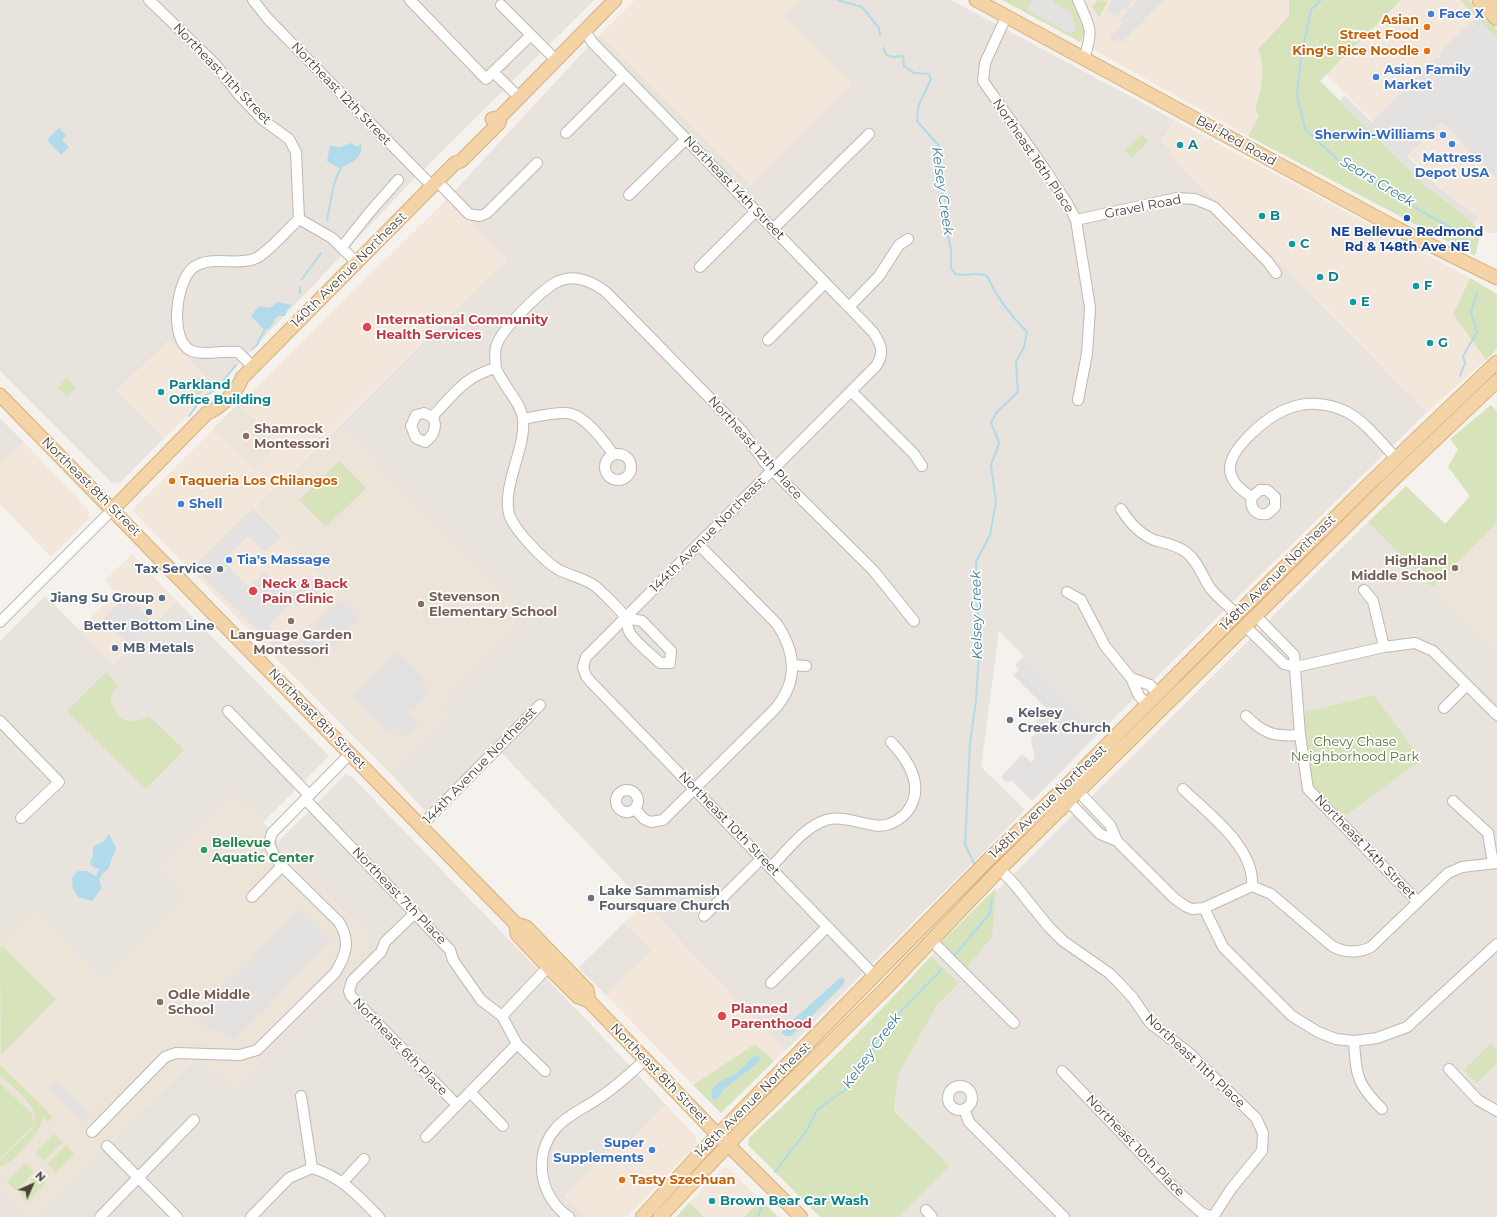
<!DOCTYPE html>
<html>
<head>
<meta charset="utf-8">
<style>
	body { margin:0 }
	#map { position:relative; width:1497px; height:1217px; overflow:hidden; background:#f5f1ed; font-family:Montserrat,sans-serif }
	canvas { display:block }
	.north { position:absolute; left:12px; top:1165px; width:40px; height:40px; -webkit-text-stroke:3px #fff; paint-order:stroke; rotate:45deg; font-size:11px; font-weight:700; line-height:16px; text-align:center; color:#49423b }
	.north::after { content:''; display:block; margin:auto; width:14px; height:18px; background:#49423b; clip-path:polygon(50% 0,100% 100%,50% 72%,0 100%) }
</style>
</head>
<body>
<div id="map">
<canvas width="1497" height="1217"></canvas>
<div class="north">N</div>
</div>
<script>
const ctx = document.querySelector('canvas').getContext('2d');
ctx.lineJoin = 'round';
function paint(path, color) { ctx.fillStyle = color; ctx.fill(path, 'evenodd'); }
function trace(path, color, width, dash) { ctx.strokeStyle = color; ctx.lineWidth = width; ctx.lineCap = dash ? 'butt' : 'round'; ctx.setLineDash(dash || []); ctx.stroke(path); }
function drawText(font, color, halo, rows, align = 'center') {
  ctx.font = font + ' Montserrat,sans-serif'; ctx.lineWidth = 3.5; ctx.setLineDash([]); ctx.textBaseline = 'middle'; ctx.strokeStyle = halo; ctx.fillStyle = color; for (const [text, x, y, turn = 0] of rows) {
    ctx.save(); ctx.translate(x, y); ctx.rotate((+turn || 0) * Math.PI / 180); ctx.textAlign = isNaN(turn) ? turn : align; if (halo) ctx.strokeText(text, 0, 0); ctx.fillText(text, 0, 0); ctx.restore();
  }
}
const residential = new Path2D(`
	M0,0H594L411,182L216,388L169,340L117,391L164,438L121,482L112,483L0,371Z
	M800,0H951L1174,120L1162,141L1427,412L1100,732L999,631L981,767L1025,810L785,1051L495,746L427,813L390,773L449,716L439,705L527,618L340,425L507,259L447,199L600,34L751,185L784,16Z
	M0,418L24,442L0,466Z
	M1368,522L1497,652V1217H899L950,1166L894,1111L898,1075L937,1005L959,983L931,956Z
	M45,596L114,664L177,601L329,756L263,822L234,794L161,866L189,894L104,981L32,911L0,943V641Z
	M346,774L353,778L598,1032L666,1105L625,1147L618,1140L565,1196L587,1217H37L197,1055L233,1090L376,943L278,842Z
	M624,923L652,951L606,995L578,968Z
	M0,1192L25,1217H0Z`);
const commercial = new Path2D(`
	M635,0H800L784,16L852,84L751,185L600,34Z
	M1072,0H1289V16L1258,49L1263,61L1262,89L1255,109L1259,115L1248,136L1080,42L1085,32Z
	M1401,0H1469L1497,29V233H1487L1326,75Z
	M1174,120L1470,278L1453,314L1486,360L1427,412L1328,309L1183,170L1162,141Z
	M447,199L507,259L255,507L339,593L275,657L132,510Z
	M169,340L216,388L164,438L117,391Z
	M24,442L89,511V518L51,557L0,504V466Z
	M132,554L177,601L114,664L79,630L116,593L105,580Z
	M644,903L785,1051L774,1061L755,1044L693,1085L606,995L651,951L624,923Z
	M666,1105L695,1136L697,1144L627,1217H587L565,1196L618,1140L625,1147Z
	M725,1166L761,1200L744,1217H704L689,1203Z`);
const education = new Path2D(`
	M238,404L279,444L254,470L213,429Z
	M340,425L528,618L439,705L449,716L390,773L275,657L339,593L255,507Z
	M1406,486L1471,549L1497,523V652L1368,522Z
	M234,794L263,822L278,842L377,943L233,1090L196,1055L37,1217H25L0,1192V943L31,910L104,981L189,894L161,866Z`);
const green = new Path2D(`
	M1002,0H1072L1085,32L1080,42Z
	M1098,0L1108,1L1099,18L1092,6Z
	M1289,0H1401L1320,81L1428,188C1447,201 1467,215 1481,232L1475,256L1248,136L1259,115L1255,109C1262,89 1266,69 1258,49L1289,16Z
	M1460,0H1468L1497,30V38Z
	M1141,134L1149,141L1132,157L1125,150Z
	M1470,278L1497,294V349L1486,360L1453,314Z
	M199,377L205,383V389L200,395L193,393L191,388L193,380Z
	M67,378L76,388L67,397L58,387Z
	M1491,405L1497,411V523L1432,587L1368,522L1406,486L1445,524L1470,496L1448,467L1458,449L1450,439Z
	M339,461L366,488L326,527L299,500Z
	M106,672L118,685L110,698C117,722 127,726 149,716L184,750L146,789L67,711Z
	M1374,695L1421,760L1344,817C1331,804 1314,792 1309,774L1305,712Z
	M996,888L992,937L967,967L941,942Z
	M2,946L56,999L1,1055L0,948Z
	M931,956L959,983L937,1005L898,1075L894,1111L950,1166L899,1217H820L748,1145L749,1138C812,1079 873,1020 931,956Z
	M1491,1043L1497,1049V1063L1477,1083L1464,1070Z
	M755,1044L774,1061L721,1113L693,1085Z
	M0,1065L53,1117L48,1122L43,1117C41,1133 15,1162 0,1167V1160L31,1130L35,1123L0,1158V1083L34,1116L31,1118L35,1122C39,1106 11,1086 0,1075Z
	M54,1134L63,1142L44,1161L35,1153Z
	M66,1145L74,1154L56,1173L47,1164Z
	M25,1163L34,1172L16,1191L7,1182Z
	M37,1175L46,1183L27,1202L19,1194Z
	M761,1200L778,1217H744Z
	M689,1203H690L704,1217H676Z`);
const parking = new Path2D(`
	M1032,0H1054L1053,2L1070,12L1076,27L1071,34L1027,10Z
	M1112,0H1132L1127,10L1123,8L1118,17L1106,11Z
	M1138,0H1164L1147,17L1143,14L1146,19L1132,32L1129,30L1131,33L1122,42L1118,39L1113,42L1110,37L1122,24L1119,20Z
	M1476,17L1497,38V171L1495,172L1497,174V179L1442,122L1407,156L1436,185L1477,217L1475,225L1447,201L1428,188L1340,101L1344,95L1372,122L1436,58H1443L1439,53L1470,23L1474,27L1475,25L1472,21Z
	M253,508L281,536L265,552L248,536L223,561L249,587L265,571L288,593L307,575L322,590L313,599L310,596L298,608L292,602L269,626L283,641L276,649L194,567Z
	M126,595L154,623L131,647L103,619Z
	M342,600L360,618L319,658L300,640Z
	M397,651L427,681L423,685L430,692L408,713L418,724L405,737L395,727L388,733L351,696Z
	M1024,656L1100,732L1032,801L1012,781L1006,782L1001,777L1022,754L1031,762L1035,758L1031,741L1033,736L1041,726L1036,721L1047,709L1013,675L1019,670L1015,665Z
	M299,910L331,941L233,1041L221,1031L211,1030L196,1015Z
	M56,1081L90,1114L82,1122L49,1088Z`);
const water = new Path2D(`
	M59,128L66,135L62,140L69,147L61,155L47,140Z
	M351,143L357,147L361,143C364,158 351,164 339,168L327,161L330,146L340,147Z
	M277,302L292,305L287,310L285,316H278C274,319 273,325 269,329H263L251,316L259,306L270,308Z
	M109,834L116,848L108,869L103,873L99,880L102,888L92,901L78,897L73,889L72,878L78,871H86L96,876L99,869L93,867L90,862L93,856V847L104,841Z
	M841,977L845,980L843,985L791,1036H786L782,1033L783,1029Z
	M757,1055L760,1056L759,1062L724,1089L718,1098L713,1100C705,1085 729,1078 738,1072C745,1067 748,1059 757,1055Z`);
const stream = new Path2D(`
	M838,0L862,7L879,28L880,35
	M1321,0L1311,10L1301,58L1297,95L1305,129L1342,164L1426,214L1467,236
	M884,48L886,55L893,57L903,56L904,66L914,73L929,74L931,79L918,107L917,121L939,146L940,153L935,163L939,185L947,203V230L951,250V268L955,274C966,277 976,271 987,276C997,298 1010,315 1027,332L1024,347L1016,362L1018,392L997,412L991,422L999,443L991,465L996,502L990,535L976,562L979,653L976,701L970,743L965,845L974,863
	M327,220L334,184L341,167
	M302,279L321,253
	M300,287V293
	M252,349L257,345L266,327
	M1460,376L1465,363L1463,356L1477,332L1471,313L1477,292
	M220,385L236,365
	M189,416L203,397L215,390
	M955,955L990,913L992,899
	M775,1172L807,1130L817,1110L849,1087L889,1023L942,969
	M758,1217L764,1200`);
const minor = new Path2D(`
	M149,0L216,65L239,95L263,120L289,139L296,152L299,219L332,238L356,262
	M253,0L268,19L432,186
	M410,0L486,79L493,72L519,97
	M1078,0C1090,28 1094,28 1084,59
	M501,5L556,60
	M1006,17L985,63L983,81L1044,168L1067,203L1076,220L1090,308L1087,354L1078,400
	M585,31L592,42L873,332C881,344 885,353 876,366L586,657L583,667L586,676L591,682L875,976
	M493,72L531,35
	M566,133L624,75
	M437,181L469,214L480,216L487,213L537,163
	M629,195L686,139
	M1076,220L1177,198L1195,199L1214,207L1268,262L1276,273
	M773,229L869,134
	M342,247L369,213L398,180
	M700,267L756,211
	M849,307L879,276L899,245L908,239
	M768,340L825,283
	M253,367L238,352C224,350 205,356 192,351C168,342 176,279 194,267C211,255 235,266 254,259C266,255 289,228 299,219
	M496,368C502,385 521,402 523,419C526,449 502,485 509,514C514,530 545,562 559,570C571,576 584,578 595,586C601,591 624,613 626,619C628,623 627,629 630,633C634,641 653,656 660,663H670L671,651L642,621L626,618
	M852,392L914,454L922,466
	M424,413L432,417C438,425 434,436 425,442L416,438L411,426L416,415Z
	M432,417C454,394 465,376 496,368C495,360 494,351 497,344C502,329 544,287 559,281C575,274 594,282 607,293L742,431L766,464L873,570L914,621
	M523,419C536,417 552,412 566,413C583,413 604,441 613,454
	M605 467a13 13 0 1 1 26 0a13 13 0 1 1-26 0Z
	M1252,497L1260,490H1267L1275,497V507L1267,514C1256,516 1249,508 1252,497C1219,477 1227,457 1251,434C1264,421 1281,409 1300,405C1315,402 1333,405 1347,412C1366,422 1381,443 1396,458
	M1121,509C1129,522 1140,534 1154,540C1165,543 1177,545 1186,552C1198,561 1202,576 1210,588C1217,597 1228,606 1237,614
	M1364,590L1373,601L1384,647L1415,643L1433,651L1497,715
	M1067,592L1081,600L1105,646L1131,678L1139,696L1147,704
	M1255,615L1294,655L1300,735
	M0,622L113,509
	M1245,626L1284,664L1296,667L1384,647
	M792,665L806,666
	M1131,678L1150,685L1157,693
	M1444,708L1467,685
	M228,711L309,795
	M1246,716C1264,734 1275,737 1300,735L1308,789L1418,902
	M0,721L59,782L21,818
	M1183,789C1208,814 1255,847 1252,886L1271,894L1332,946C1345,953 1357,954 1371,947L1448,873L1462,867L1497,863
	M616 801a11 11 0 1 1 22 0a11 11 0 1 1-22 0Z
	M1079,792L1110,825L1117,841L1174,898L1185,906L1192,909L1204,908L1223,947L1292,1016L1318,1032L1336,1039L1354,1041C1356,1076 1357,1084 1382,1109
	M305,799L450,950L453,960L481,1000L502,1016L517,1044L545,1071
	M1453,801L1488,833L1493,863
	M1069,802L1100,834L1117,841
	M635,809L644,819L651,822L663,820L774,710C798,683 797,654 777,624L699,545
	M421,826L540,705
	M771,867C787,851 804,827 826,820C848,814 868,829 887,825C894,823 903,817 907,812C926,787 909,761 891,742
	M1000,869L1015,885L1048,926L1063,941L1109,973L1119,983L1133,998L1150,1023L1188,1052L1256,1118L1263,1133L1262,1151L1231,1189L1213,1217
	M252,897L282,866L275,857L269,844L272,833L350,754
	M1204,908L1252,886
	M415,913L385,942L381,952L352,981L349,991L351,996L457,1105
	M704,916L762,858
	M931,940L1014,1023
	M771,983L827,927
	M502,1016L548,967
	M1354,1041L1377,1038L1407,1027L1497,944
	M1449,1069L1478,1100L1497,1111
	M1062,1071L1176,1190L1202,1213L1212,1217
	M948 1098a12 12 0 1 1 24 0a12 12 0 1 1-24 0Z
	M470,1092L503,1126
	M301,1096L312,1168C342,1177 357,1195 379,1217
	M964,1109L969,1122L1064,1217
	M92,1132L165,1057L176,1053L240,1055L257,1050L335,973C346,955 351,942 339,922L282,866
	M426,1137L517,1044
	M107,1146L177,1217
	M343,1182L364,1159
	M926,1210L932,1217
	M100,1217L194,1120
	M251,1217L289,1178L312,1168
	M569,1217C540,1198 532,1155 556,1128C567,1115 585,1108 599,1098C616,1087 631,1073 646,1059`);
const major = new Path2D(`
	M976,0L1400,230L1497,278
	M1479,0L1497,19
	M1494,0L1497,3
	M492,119L500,117L615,0
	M0,395L516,924L526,927L587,990L589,1001
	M113,509L207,413C219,409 238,391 242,378L455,163L461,161L499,123L500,117
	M516,924L517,934L548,967L578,997L589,1001L711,1128L801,1217
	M642,1217L707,1146L990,858L1065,787L1237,614L1367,486L1497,362
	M660,1217L739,1133L886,988L1000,869L1396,477L1497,381`);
const markers = [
	[1431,14,4,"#3f7fe0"],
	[1427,27,4,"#e8710a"],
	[1427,51,4,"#e8710a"],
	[1376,77,4,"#3f7fe0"],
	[1443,135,4,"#3f7fe0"],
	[1452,144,4,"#3f7fe0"],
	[1180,145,4,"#0f9aa8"],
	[1262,216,4,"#0f9aa8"],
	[1407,218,4,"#1a4fb4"],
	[1292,244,4,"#0f9aa8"],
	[1320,277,4,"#0f9aa8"],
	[1416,286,4,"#0f9aa8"],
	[1353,302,4,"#0f9aa8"],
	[367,327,5,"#e0444e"],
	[1430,343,4,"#0f9aa8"],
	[161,392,4,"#0f9aa8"],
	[246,436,4,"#8d6e63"],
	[172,481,4,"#e8710a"],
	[181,504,4,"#3f7fe0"],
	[229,560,4,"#3f7fe0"],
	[1455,568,4,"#8d6e63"],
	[220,569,4,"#5c6f8a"],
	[253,591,5,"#e0444e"],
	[162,598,4,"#5c6f8a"],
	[421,604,4,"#8d6e63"],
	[149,612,4,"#5c6f8a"],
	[291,621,4,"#8d6e63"],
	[115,648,4,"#5c6f8a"],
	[1010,720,4,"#6b7280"],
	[204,850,4,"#2e9e5b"],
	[591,898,4,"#6b7280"],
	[160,1002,4,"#8d6e63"],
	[722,1016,5,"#e0444e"],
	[652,1150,4,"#3f7fe0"],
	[622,1180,4,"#e8710a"],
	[712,1201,4,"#0f9aa8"]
];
const shopNames = [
	["Face X",1439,14],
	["Asian Family",1384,70],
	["Market",1384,85],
	["Sherwin-Williams",1435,135,"right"],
	["Mattress",1452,158,"center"],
	["Depot USA",1452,173,"center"],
	["Shell",189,504],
	["Tia's Massage",237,560],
	["Super",644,1143,"right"],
	["Supplements",644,1158,"right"]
];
const foodNames = [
	["Asian",1419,20],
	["Street Food",1419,35],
	["King's Rice Noodle",1419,51],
	["Taqueria Los Chilangos",180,481,"left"],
	["Tasty Szechuan",630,1180,"left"]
];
const streetNames = [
	["Northeast 11th Street",222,74,46],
	["Northeast 12th Street",341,94,46],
	["Bel-Red Road",1236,141,29],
	["Northeast 16th Place",1033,156,56],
	["Northeast 14th Street",734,188,46],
	["Gravel Road",1143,207,-11],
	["140th Avenue Northeast",349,270,-45],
	["Northeast 12th Place",755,448,48],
	["Northeast 8th Street",91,487,45],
	["144th Avenue Northeast",708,535,-45],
	["148th Avenue Northeast",1278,573,-45],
	["Northeast 8th Street",317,719,46],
	["144th Avenue Northeast",480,766,-46],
	["148th Avenue Northeast",1048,802,-44],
	["Northeast 10th Street",729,824,46],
	["Northeast 14th Street",1365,847,46],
	["Northeast 7th Place",399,896,46],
	["Northeast 6th Place",400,1047,46],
	["Northeast 11th Place",1195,1061,43],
	["Northeast 8th Street",659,1074,46],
	["148th Avenue Northeast",753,1100,-45],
	["Northeast 10th Place",1135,1146,46]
];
const cultureNames = [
	["A",1188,145],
	["B",1270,216],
	["C",1300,244],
	["D",1328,277],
	["F",1424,286],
	["E",1361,302],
	["G",1438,343],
	["Parkland",169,385],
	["Office Building",169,400],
	["Brown Bear Car Wash",720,1201]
];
const transitNames = [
	["NE Bellevue Redmond",1407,232],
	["Rd & 148th Ave NE",1407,247]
];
const healthNames = [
	["International Community",376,320],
	["Health Services",376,335],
	["Neck & Back",262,584],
	["Pain Clinic",262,599],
	["Planned",731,1009],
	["Parenthood",731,1024]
];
const educationNames = [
	["Shamrock",254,429],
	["Montessori",254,444],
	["Highland",1447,561,"right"],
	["Middle School",1447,576,"right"],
	["Stevenson",429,597],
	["Elementary School",429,612],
	["Language Garden",291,635,"center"],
	["Montessori",291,650,"center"],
	["Odle Middle",168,995],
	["School",168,1010]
];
const serviceNames = [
	["Tax Service",212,569],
	["Jiang Su Group",154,598],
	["Better Bottom Line",149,626,"center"],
	["MB Metals",123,648,"left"]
];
const worshipNames = [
	["Kelsey",1018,713],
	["Creek Church",1018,728],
	["Lake Sammamish",599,891],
	["Foursquare Church",599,906]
];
const parkNames = [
	["Chevy Chase",1355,742],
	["Neighborhood Park",1355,757]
];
const leisureNames = [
	["Bellevue",212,843],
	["Aquatic Center",212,858]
];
const waterNames = [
	["Sears Creek",1377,182,31],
	["Kelsey Creek",942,191,82],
	["Kelsey Creek",977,615,-91],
	["Kelsey Creek",872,1051,-54]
];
paint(residential, '#e8e3dc');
paint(commercial, '#f3e6db');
paint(education, '#ece4d9');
paint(green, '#d7e4bb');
paint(parking, '#e4e2e0');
paint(water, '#b1daea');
trace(stream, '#b1daea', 2);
trace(minor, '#c0b8b0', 12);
trace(major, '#d8af78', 15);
trace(minor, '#fff', 10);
trace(major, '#f4d4a7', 13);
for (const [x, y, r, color] of markers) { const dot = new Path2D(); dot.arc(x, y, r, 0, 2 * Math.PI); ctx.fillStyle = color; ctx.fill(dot); trace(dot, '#fff', 1.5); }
drawText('bold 13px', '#366cbe', '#fff', shopNames, 'left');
drawText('bold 13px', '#c56008', '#fff', foodNames, 'right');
drawText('13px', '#49423b', '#fff', streetNames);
drawText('bold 13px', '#0d838f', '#fff', cultureNames, 'left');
drawText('bold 13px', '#164399', '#fff', transitNames);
drawText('bold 13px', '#be3a42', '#fff', healthNames, 'left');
drawText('bold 13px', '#785e54', '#fff', educationNames, 'left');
drawText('bold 13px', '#4e5e75', '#fff', serviceNames, 'right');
drawText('bold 13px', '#5b616d', '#fff', worshipNames, 'left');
drawText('13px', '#557533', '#fff', parkNames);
drawText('bold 13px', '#27864d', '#fff', leisureNames, 'left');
drawText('italic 14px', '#3a7e9b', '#fff', waterNames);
</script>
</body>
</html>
